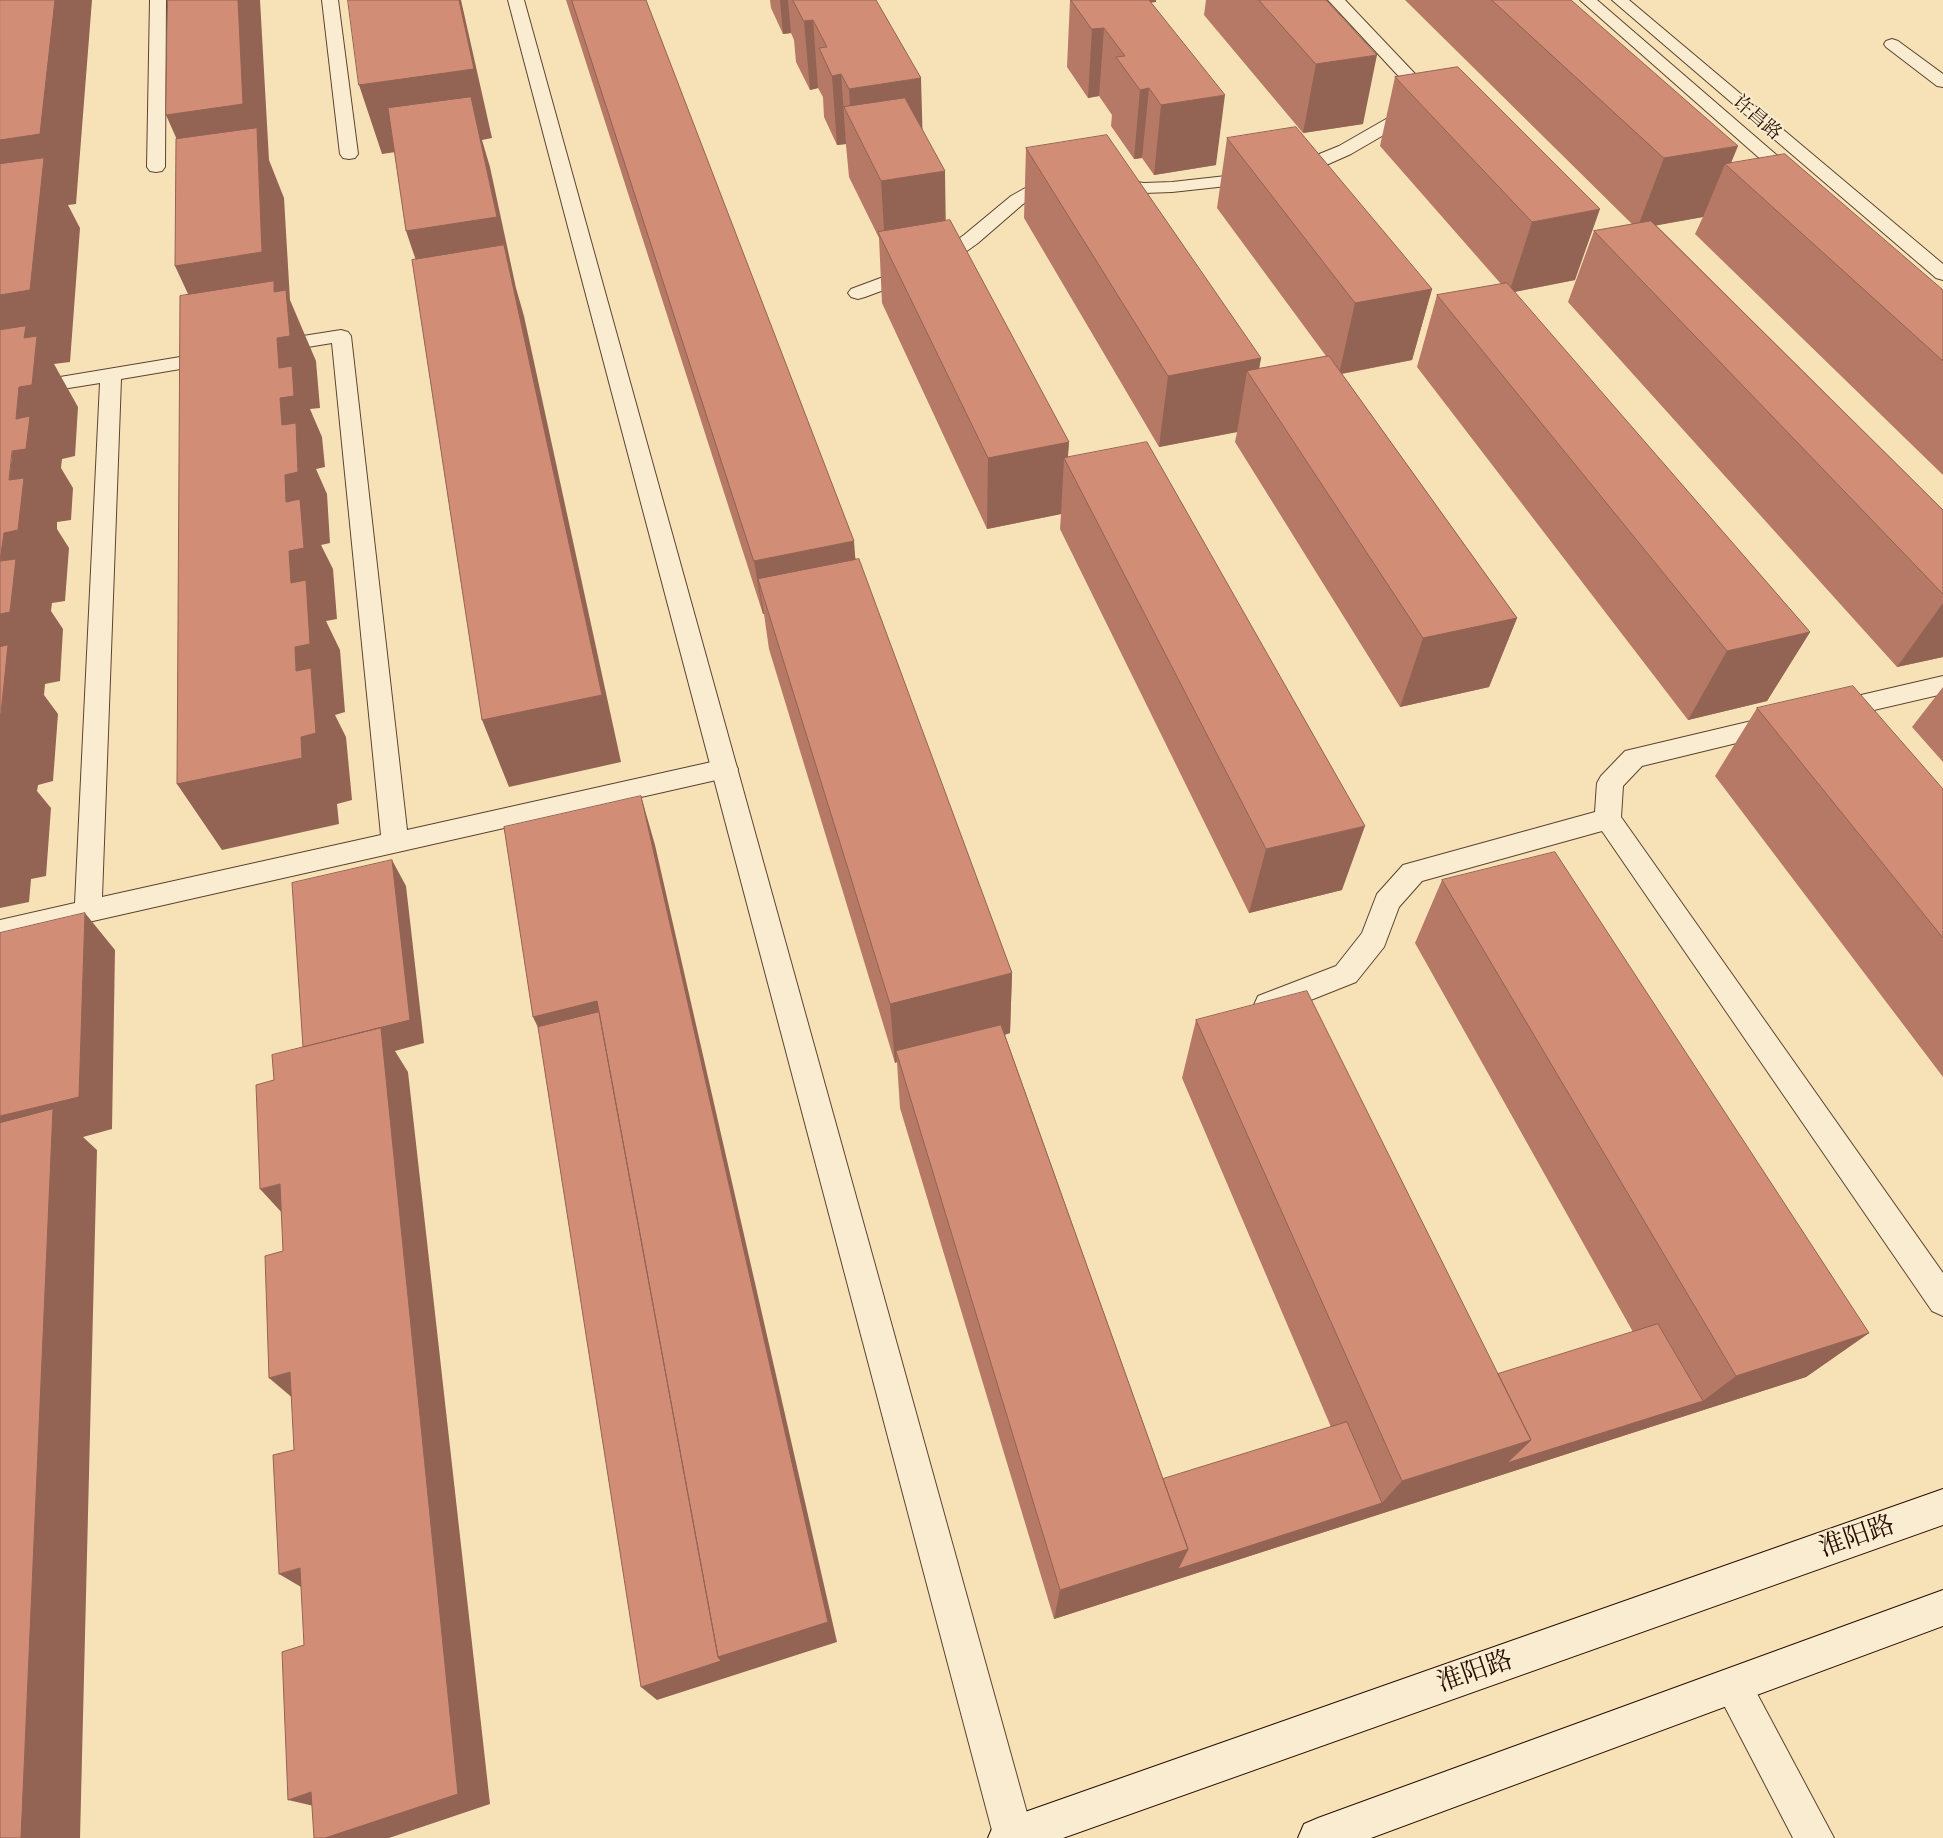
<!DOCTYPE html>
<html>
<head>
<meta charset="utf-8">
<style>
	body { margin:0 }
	canvas { display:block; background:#f7e2b8 }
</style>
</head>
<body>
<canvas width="1943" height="1838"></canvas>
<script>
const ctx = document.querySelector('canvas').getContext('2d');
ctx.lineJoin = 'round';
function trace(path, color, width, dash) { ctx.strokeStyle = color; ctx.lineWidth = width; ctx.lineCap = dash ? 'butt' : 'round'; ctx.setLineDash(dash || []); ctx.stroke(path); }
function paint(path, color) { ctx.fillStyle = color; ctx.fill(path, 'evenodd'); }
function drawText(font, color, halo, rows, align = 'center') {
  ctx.font = font + ' "EB Garamond","Noto Serif SC",serif'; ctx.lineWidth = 4; ctx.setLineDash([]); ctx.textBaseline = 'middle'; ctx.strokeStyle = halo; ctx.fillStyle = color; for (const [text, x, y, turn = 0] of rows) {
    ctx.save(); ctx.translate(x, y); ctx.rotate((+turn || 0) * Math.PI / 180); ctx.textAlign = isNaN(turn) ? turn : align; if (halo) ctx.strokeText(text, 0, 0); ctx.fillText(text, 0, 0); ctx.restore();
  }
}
const service = new Path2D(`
	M150,0H166L165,167L162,171L156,172L150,171L147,167Z
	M322,0H338L358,154L355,158L349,159L343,158L340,154Z
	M1328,0H1345L1419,78L1421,82V102L1413,118L1351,154L1315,170L1282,180L1172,192L1144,193L1101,187L1098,183L1101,179L1107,178L1144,183L1172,182L1280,170L1339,146L1400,111L1405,102V83Z
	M1892,39L1898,41L1943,74V87L1937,86L1886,47L1884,44L1886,41Z
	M1059,179L1065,180L1068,184L1065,188L1047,191L1023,204L978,243L943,268L865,297L858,299L851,297L848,293L851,289L929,260L964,235L1011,196L1036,182Z
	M341,330L348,332L351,336L407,830L725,759L734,762L738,769L734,776L0,942V920L75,903L100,383L0,399V387L216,351L223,353L226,357L223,361L216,363L121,379L102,897L381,835L332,343L271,353L264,351L261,347L264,343L271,341Z
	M1943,676V694L1831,720L1822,717L1819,711L1822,705L1831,702Z
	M1777,715L1786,717L1789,724L1786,731L1642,766L1623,786L1621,817L1943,1273V1316L1932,1311L1602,831L1422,881L1399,907L1384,947L1356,982L1268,1017L1258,1014L1254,1005L1258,996L1336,966L1362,933L1377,894L1403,865L1595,812L1597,783L1601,776L1625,751Z
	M1733,1667L1746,1673L1834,1838H1793L1714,1686L1720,1673Z`);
const minor = new Path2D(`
	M508,0H524L1034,1838H994Z`);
const tertiary = new Path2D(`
	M1580,0H1597L1802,177L1805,181L1802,185L1796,186L1790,185Z
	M1612,0H1629L1943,264V280L1936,278Z`);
const secondary = new Path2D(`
	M1943,1489V1525L1063,1838H988L994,1824L1008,1818Z
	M1943,1590V1626L1371,1838H1298L1304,1824L1318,1818Z`);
const wall = new Path2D(`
	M566,0H646L856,560L1012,973L1010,1033L1005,1035L1163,1479L1331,1427L1182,1078L1196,1020L1498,1374L1633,1332L1415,943L1442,880L1869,1333L1806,1377L1054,1619L900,1108L897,1062L895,1063L769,649L764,614H763Z
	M770,0H876L922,130L945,220L1069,442L1068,457L1342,890L1249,913L1060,529L1061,514L987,529L882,303L879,238L849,177L846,145V144L837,145L824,117L823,97L818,88L810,90L796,62L794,40L791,33L783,34L771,8Z
	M1070,0H1156V2H1151L1216,165L1154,175L1142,158L1134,159L1111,126L1112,115L1099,96L1088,98L1067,67Z
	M1206,0H1326L1363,124L1303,133L1204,15Z
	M1405,0H1571L1731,163L1943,290V475L1695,234L1703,217L1656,225L1943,510V657L1897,667L1568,302L1594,231L1632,224Z
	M1458,67L1575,280L1514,292L1810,632L1767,701L1688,720L1417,367L1437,295L1501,284L1380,146L1395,77Z
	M1227,138L1432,289L1412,360L1342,374L1517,618L1489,687L1400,707L1235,442L1237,432L1159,447L1024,218L1026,148L1261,358L1259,369L1326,356L1217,208Z
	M1943,687V762L1912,727Z
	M1757,708L1943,789V1077L1715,776Z`);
const shadedWall = new Path2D(`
	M55,0H92L76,204L68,205L80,228L70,362L54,364L78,407L75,456L62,459L61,468L73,488L71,520L57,522V529L69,548L65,601L52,603L51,611L63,629L60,681L45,684L44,695L58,714L53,781L38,785L37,791L51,808L46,876L31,879L29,902L0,908V561L16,419L0,373V140Z
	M238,0H260L269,160L284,198L290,300L316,361L320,408L310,409L322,437L325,467L316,469L327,494L330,543L321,545L333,569L337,619L326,621L340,650L345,712L335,715L346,737L352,800L337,804L339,824L222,850L177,784L296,671L291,583L208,337L175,266L197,185L166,115Z
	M459,0H461L492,138L482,140L490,167L516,288L524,316L621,762L509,787L482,720L430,302L406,231L480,140L382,154L359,85Z
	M780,0H788L791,33L783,34Z
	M1105,0H1156V2L1105,9Z
	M813,20L818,88L810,90L804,21Z
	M1104,28L1099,96L1088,98L1092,29Z
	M1377,55L1363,124L1303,133L1316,64Z
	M841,74L846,144L837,145L832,76Z
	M921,78L923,148L851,121L849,89Z
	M1149,88L1142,158L1134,159L1140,90Z
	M1225,95L1216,165L1154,175L1161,105Z
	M1738,146L1729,168L1725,164L1703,217L1637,229L1664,158Z
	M945,171L946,241L885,245L881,181Z
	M1600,209L1575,280L1509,293L1532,222Z
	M1432,289L1412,360L1339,374L1355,303Z
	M1261,358L1256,384L1247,371L1237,432L1159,447L1168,376Z
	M1069,442L1067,464L1064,458L1061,514L987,529L988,458Z
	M854,541L858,594L758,579L764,614H763L754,561Z
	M1943,603V657L1897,667Z
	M1517,618L1489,687L1400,707L1423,638Z
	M1810,632L1767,701L1688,720L1727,651Z
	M641,796L655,845L837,1642L657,1700L641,1687L718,1657L554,1061L533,1017Z
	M1365,826L1342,890L1249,913L1266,849Z
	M392,860L406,886L424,1043L395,1051L408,1072L490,1804L389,1838H325L320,1070Z
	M85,913L115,950L112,1129L83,1137L97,1150L80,1838H21L0,1158V1116Z
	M1012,973L1010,1033L899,1062L896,1051L897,1062L895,1063L890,1004Z
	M280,1184L296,1228L260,1189Z
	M1869,1333L1806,1377L1054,1619L1060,1590L1188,1549L1382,1503L1402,1481L1531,1440L1703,1401L1736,1376Z
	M290,1372L307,1410L269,1378Z
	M300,1568L318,1597L279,1574Z
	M311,1792L331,1810L288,1800Z`);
const building = new Path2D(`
	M0,0H55L40,134L0,140Z
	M168,0H238L243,104L166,115Z
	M348,0H459L474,69L359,85Z
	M572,0H646L854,541L754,561Z
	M793,0H876L921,78L849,89L841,74L832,76L819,48L827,47L813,20L804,21Z
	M1071,0H1149L1225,95L1161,105L1149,88L1140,90L1116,57L1125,56L1104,28L1092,29Z
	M1259,0H1326L1377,55L1316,64Z
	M1492,0H1571L1738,146L1664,158Z
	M1458,67L1600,209L1532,222L1395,77Z
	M471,97L497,217L406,231L388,108Z
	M905,98L945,171L881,181L844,107Z
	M1296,127L1432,289L1355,303L1227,138Z
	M257,128L262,252L175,266L176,139Z
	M1107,135L1261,358L1168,376L1026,148Z
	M1785,154L1943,290V361L1725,164Z
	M44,158L30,290L0,295V164Z
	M950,220L1069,442L988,458L878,232Z
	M1651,221L1943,510V594L1594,231Z
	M504,245L602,695L482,720L412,260Z
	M274,281V292L286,290L290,336L277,338L279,368L292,366L294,396L280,398L282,425L296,423L298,472L285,475L286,502L300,499L304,548L289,551L291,583L306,580L310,644L295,647L296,671L311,668L316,733L301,737L302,758L177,784L180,296Z
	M1507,283L1810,632L1727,651L1437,295Z
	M26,326L24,338L37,336L32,385L19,387L16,419L30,416L26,449L12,451L9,480L24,478L18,530L4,533L0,561L16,559L10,612L0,614V330Z
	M1329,356L1517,618L1423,638L1247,371Z
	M1147,442L1365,826L1266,849L1064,458Z
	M859,559L1012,973L890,1004L758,579Z
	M8,645L1,714H0V647Z
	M1853,686L1943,789V938L1757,708Z
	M641,796L828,1622L718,1657L597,1001L533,1017L504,827Z
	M1555,852L1869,1333L1736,1376L1442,880Z
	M392,860L410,1020L303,1047L292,883Z
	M85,913L79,1097L0,1116V933Z
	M1307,991L1531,1440L1402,1481L1196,1020Z
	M599,1012L718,1657L721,1661L641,1687L538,1027Z
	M1001,1025L1188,1549L1060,1590L896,1051Z
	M381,1028L458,1794L325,1838H314L311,1792L288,1800L282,1652L304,1645L300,1568L279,1574L273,1455L294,1450L290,1372L269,1378L265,1256L283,1251L280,1184L260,1189L256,1085L274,1080L272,1055Z
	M53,1109L21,1838H0V1123Z
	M1658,1324L1703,1401L1507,1463L1531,1440L1498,1374Z
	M1347,1422L1382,1503L1178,1569L1188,1549L1163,1479Z`);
const farStreetnames = [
	["许昌路",1757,118,41]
];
const nearStreetnames = [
	["淮阳路",1857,1537,-19],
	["淮阳路",1475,1672,-19]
];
trace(service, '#5c432f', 2);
trace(minor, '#5c432f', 2);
trace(tertiary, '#5c432f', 2);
trace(secondary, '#280e01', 2);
paint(service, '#faecd1');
paint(minor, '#faecd1');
paint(tertiary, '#faecd1');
paint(secondary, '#faecd1');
paint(wall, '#b57965');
paint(shadedWall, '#936353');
paint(building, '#d28d76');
trace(building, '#936353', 1);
drawText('19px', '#280e01', '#faecd1', farStreetnames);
drawText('26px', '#280e01', '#faecd1', nearStreetnames);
</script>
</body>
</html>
